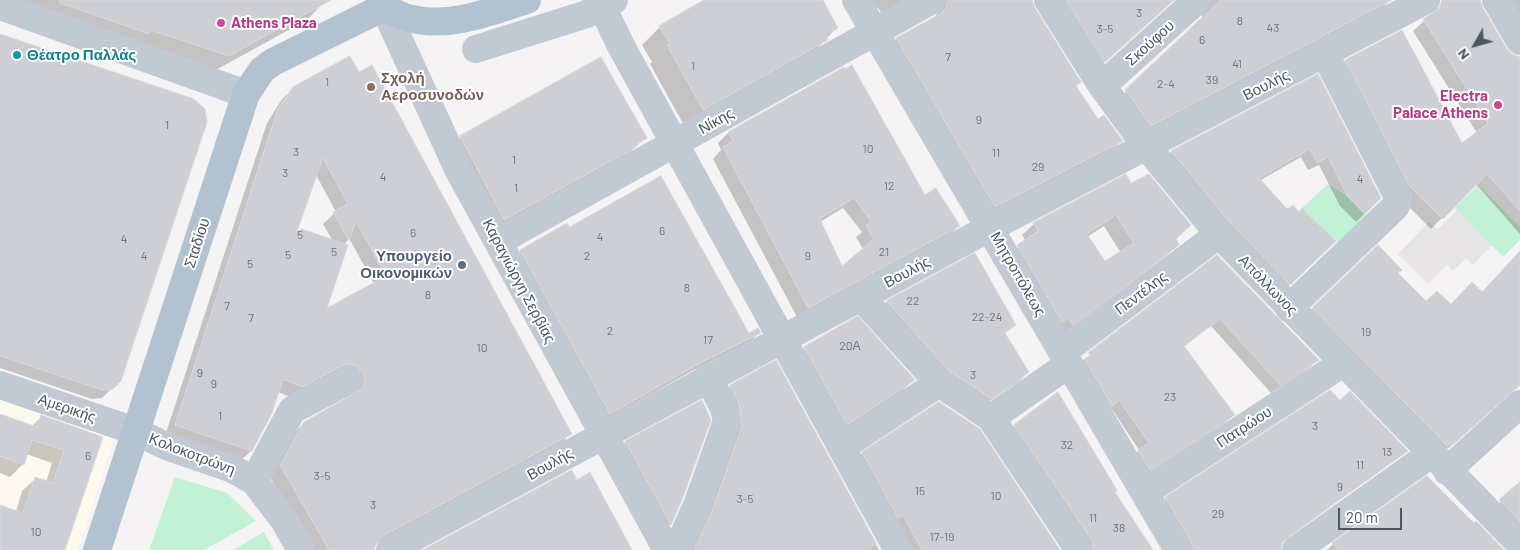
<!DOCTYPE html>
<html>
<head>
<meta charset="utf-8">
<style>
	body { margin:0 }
	#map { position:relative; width:1520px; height:550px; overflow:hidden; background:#f5f3f3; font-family:Barlow,sans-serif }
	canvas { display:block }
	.north { position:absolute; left:1450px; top:20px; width:50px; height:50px; -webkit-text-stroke:4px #fff; paint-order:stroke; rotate:232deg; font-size:14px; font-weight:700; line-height:20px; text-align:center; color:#4a5661 }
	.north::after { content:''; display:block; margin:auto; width:18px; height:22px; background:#4a5661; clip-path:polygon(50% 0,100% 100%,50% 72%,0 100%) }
	.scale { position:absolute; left:1338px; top:508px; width:64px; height:22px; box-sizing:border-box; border:2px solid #4a5661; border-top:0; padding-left:6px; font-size:15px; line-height:18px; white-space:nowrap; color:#4a5661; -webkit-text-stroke:4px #fff; paint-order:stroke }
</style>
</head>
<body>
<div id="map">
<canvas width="1520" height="550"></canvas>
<div class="north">N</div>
<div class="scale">20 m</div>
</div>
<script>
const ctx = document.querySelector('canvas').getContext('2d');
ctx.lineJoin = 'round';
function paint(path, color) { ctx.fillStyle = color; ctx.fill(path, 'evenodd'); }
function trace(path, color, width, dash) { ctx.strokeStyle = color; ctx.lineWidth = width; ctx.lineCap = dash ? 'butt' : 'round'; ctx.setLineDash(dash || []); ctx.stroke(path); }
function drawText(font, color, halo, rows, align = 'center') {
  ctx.font = font + ' Barlow,sans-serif'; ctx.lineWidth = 4; ctx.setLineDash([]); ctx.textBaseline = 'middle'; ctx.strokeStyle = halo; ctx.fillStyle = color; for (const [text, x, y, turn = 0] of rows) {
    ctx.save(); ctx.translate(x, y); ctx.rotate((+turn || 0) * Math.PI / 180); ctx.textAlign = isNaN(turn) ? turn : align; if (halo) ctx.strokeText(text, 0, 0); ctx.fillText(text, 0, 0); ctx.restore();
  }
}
const commercial = new Path2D(`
	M0,398L115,436L78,550H0Z`);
const education = new Path2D(`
	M1457,210L1492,245L1473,265L1466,258L1453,271L1447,265L1428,284L1398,254L1429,222L1438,229Z`);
const green = new Path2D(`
	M1328,184L1348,197L1368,216L1340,244L1302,208Z
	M1478,185L1520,227V240L1503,257L1455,208Z
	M175,477L227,493L256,521L204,550H149Z
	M264,532L274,550H233Z`);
const shadow = new Path2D(`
	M0,0H321L323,3L307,20L212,72Z
	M707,0H821L837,27L809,58L685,127L650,64L652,62L642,45L660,27Z
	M858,0H910L882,14L878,8L866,15Z
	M931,0H1031L1075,86L1098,121L1121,141L1110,152L984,218L886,50L897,39L935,17L937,13Z
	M1047,0H1173L1093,72Z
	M1196,0H1390L1379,12L1139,137L1114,103L1203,19Z
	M1447,0H1477L1506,50L1511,55L1520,58V234L1476,184L1431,229L1400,198L1335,72L1346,61L1461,145L1477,133L1413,31Z
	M1496,0H1520V39Z
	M0,35L120,380L102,398L92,399L0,368Z
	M844,68L925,197L959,226L948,236L797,317L713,159L721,150L718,143L728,133ZM843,208L862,232L856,237L863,249L841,268L820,222Z
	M1317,76L1380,198L1356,222L1340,206L1319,165L1308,170L1301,157L1259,181L1287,211L1335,241L1281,293L1163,161L1171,152Z
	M294,88L570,434L560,445L375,544L373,550H312L270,477L293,434L304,423L354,395V392L290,397L278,392L251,451L240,461L165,436L267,123L282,99ZM316,175L336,212L323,224L333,241L295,234ZM349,238L374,284L325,310L344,245Z
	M461,137L645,138L628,154L487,236L444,154Z
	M1130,184L1177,245L1166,256L1061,336L1007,257L1026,241L1022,235L1034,224ZM1104,226L1121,253L1104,263L1087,237Z
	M521,251L749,335L759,333L750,342L690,372L601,422L512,260Z
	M975,255L1015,324L1004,334L1028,372L1019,381L981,407L878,311L887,302Z
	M1217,256L1318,360L1309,368L1271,393L1211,326L1183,347L1233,415L1225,423L1141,478L1130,460L1139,450L1081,362Z
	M1520,257V383L1439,456L1304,317L1313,308L1397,273L1426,302L1451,305L1482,293Z
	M805,348L913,380L898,395L831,439L790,363Z
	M775,362L879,550H690L721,395L731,386Z
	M1340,402L1406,451L1281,543L1279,550H1184L1158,506L1166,498Z
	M0,415L32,426L41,417L101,437L64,550H0V507L16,512L22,491L35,479L46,482L52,463L26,454L23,464L10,477L0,473Z
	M1015,426L1114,492L1150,550H1081L1005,436Z
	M626,442L682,497L670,524L662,532L617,451Z
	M863,453L1059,550H906L853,464Z
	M1520,484V543L1490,512Z
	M1474,525L1502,550H1327L1333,544Z`);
const building = new Path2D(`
	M60,0H331L229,56L150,30L149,34L60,3Z
	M704,0H823L838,28L825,35L828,40L703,110L667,45L670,44L659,26Z
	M948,0H1032L1035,8L1081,82L1076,86L1098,119L1104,115L1123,141L995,207L896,38L940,14L946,8Z
	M1066,0H1174L1105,62Z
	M1221,0H1392L1151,126L1125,90Z
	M1442,0H1480L1483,8L1507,49L1512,54L1520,57V211L1487,174L1443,219L1410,187L1345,60L1402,30L1462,143L1488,123L1423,19L1439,9Z
	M0,34L194,99L205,109L207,122L121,381L113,389L102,390L0,356Z
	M350,56L359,72L372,65L572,434L383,536L377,542L374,550H329L280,465L304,422L362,389L365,381L363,373L357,367L350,364L342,366L302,387L283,379L272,413L252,451L175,425L277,111L293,87ZM323,158L348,204L333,212L349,241L356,221L386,276L327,308L348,245L302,229L297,232Z
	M601,57L647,138L635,145L636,147L504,220L460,136Z
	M852,65L925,195L936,188L960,226L808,308L723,147L733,141L728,132L844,67L845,69ZM854,198L871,221L866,226L874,239L842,266L820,219Z
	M1318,74L1381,198L1365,214L1348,197L1328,157L1317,163L1310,149L1259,178L1287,209L1293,205L1299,212L1302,208L1336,241L1290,285L1231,224L1171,151Z
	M1126,174L1131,183L1149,174L1191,225L1176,239L1179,245L1073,325L1068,318L1062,322L1017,245L1038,231L1033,223ZM1116,215L1134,243L1105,261L1087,234Z
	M661,176L749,333L758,328L761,333L700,363L610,414L520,250L567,223L569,227Z
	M1378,245L1402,270L1398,273L1426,301L1437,291L1451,304L1472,282L1482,292L1520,251V385L1449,448L1312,308Z
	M975,253L1016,325L1005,333L1029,372L991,399L949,371L886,301Z
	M1217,255L1319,360L1280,385L1220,319L1184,346L1235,415L1150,470L1138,450L1149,443L1119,400L1112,406L1085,360L1091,356L1088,353Z
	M858,316L915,380L847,425L804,347Z
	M776,360L876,543L868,550H694L713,508L742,426L739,404L730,385Z
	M1330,390L1340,400L1350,391L1408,451L1287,537L1282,543L1281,550H1194L1191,542L1165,497Z
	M1058,392L1117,490L1115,492L1153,550H1094L1092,541L1014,425Z
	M702,400L711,420L683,497L671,525L625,441Z
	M939,402L980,429L1060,550H922L903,515L898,518L862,452Z
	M0,414L37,427L41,415L103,437L65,550H0V505L23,513L35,477L53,483L64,450L32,440L24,465L0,456Z
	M572,470L577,480L590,472L632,550H423Z
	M1427,476L1474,523L1476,521L1504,550H1338L1332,543Z
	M1520,482V522L1499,500Z`);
const minor = new Path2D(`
	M599,0L621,46L898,550
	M856,0L1178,550
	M1048,0L1102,86L1146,146L1219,234L1520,544
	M1496,0L1520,41
	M0,6L246,94
	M384,7L458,169L667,550
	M476,49L587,14L614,0
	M1102,86L1197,0
	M499,241L932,0
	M861,297L939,383L991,418L1079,550
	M1289,308L1396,206L1398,197L1325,54
	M1063,352L1219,234
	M0,385L135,431L166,446L233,469L254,481L284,520L301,550
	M991,418L1069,364
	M842,447L939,383
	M1447,471L1520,404
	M254,481L292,410L349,380
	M1145,492L1343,363
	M390,550L980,233L1426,0
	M677,550L698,503L727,421L724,408L708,377
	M1296,550L1431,454`);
const major = new Path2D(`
	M384,7C391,11 400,16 408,18C449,29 489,12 527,0
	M97,550L246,94L262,70L273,62L384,7`);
const markers = [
	[221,23,5,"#d1479c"],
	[17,55,5,"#0f9aa8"],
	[371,87,5,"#8d6e63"],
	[1498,105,5,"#d1479c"],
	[462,265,5,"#5c6f8a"]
];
const numberNames = [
	["3",1139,13],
	["8",1240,21],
	["43",1273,28],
	["3-5",1105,29],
	["6",1202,40],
	["7",948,57],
	["41",1237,64],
	["1",693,66],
	["39",1212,80],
	["1",327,82],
	["2-4",1166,84],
	["9",979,120],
	["1",167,125],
	["10",868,149],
	["3",296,152],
	["11",996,153],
	["1",514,160],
	["29",1038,167],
	["3",285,173],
	["4",383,177],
	["4",1360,179],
	["12",889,186],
	["1",516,188],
	["6",662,231],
	["6",413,233],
	["5",300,235],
	["4",600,237],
	["4",124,239],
	["5",334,252],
	["21",884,252],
	["5",288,255],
	["4",144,256],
	["2",587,256],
	["9",808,256],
	["5",250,264],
	["8",687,288],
	["8",428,295],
	["22",913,301],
	["7",227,306],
	["22-24",987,317],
	["7",251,318],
	["2",610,331],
	["19",1366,332],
	["17",708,340],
	["20Α",850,346],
	["10",482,348],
	["9",200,373],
	["3",973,375],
	["9",214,384],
	["23",1170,397],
	["1",220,416],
	["3",1315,426],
	["32",1067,445],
	["13",1387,452],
	["6",88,456],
	["11",1360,465],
	["3-5",322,476],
	["9",1340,487],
	["15",920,491],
	["10",996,496],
	["3-5",745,499],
	["3",373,505],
	["29",1218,514],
	["11",1093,518],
	["38",1119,528],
	["10",36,532],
	["17-19",942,537]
];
const hotelNames = [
	["Athens Plaza",231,23],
	["Electra",1488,96,"right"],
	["Palace Athens",1488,113,"right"]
];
const streetNames = [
	["Σκούφου",1150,43,-42],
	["Βουλής",1266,85,-27],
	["Νίκης",716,121,-29],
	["Σταδίου",197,243,-72],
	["Βουλής",907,272,-28],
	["Μητροπόλεως",1018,274,60],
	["Καραγιώργη Σερβίας",519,281,62],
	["Απόλλωνος",1268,285,46],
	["Πεντέλης",1141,293,-37],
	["Αμερικής",67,408,19],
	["Πατρώου",1244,427,-33],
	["Κολοκοτρώνη",192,454,21],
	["Βουλής",550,464,-29]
];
const cultureNames = [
	["Θέατρο Παλλάς",27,55]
];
const educationNames = [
	["Σχολή",381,78],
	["Αεροσυνοδών",381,95]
];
const serviceNames = [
	["Υπουργείο",452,256],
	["Οικονομικών",452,273]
];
paint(commercial, '#fdf9ef');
paint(education, '#e6e4e5');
paint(green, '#c3f1d5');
paint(shadow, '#0003');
paint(building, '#cdcfd5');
trace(building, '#d7d9de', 1);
trace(minor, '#c1cad2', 28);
trace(major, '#b3c2d1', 28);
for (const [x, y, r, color] of markers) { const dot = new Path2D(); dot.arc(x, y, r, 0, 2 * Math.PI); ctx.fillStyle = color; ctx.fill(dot); trace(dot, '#fff', 2); }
drawText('12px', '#6b747e', null, numberNames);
drawText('bold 15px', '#b23c85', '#fff', hotelNames, 'left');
drawText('15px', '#4a5661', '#fff', streetNames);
drawText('bold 15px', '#0d838f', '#fff', cultureNames, 'left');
drawText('bold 15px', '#785e54', '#fff', educationNames, 'left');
drawText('bold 15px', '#4e5e75', '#fff', serviceNames, 'right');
</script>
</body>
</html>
